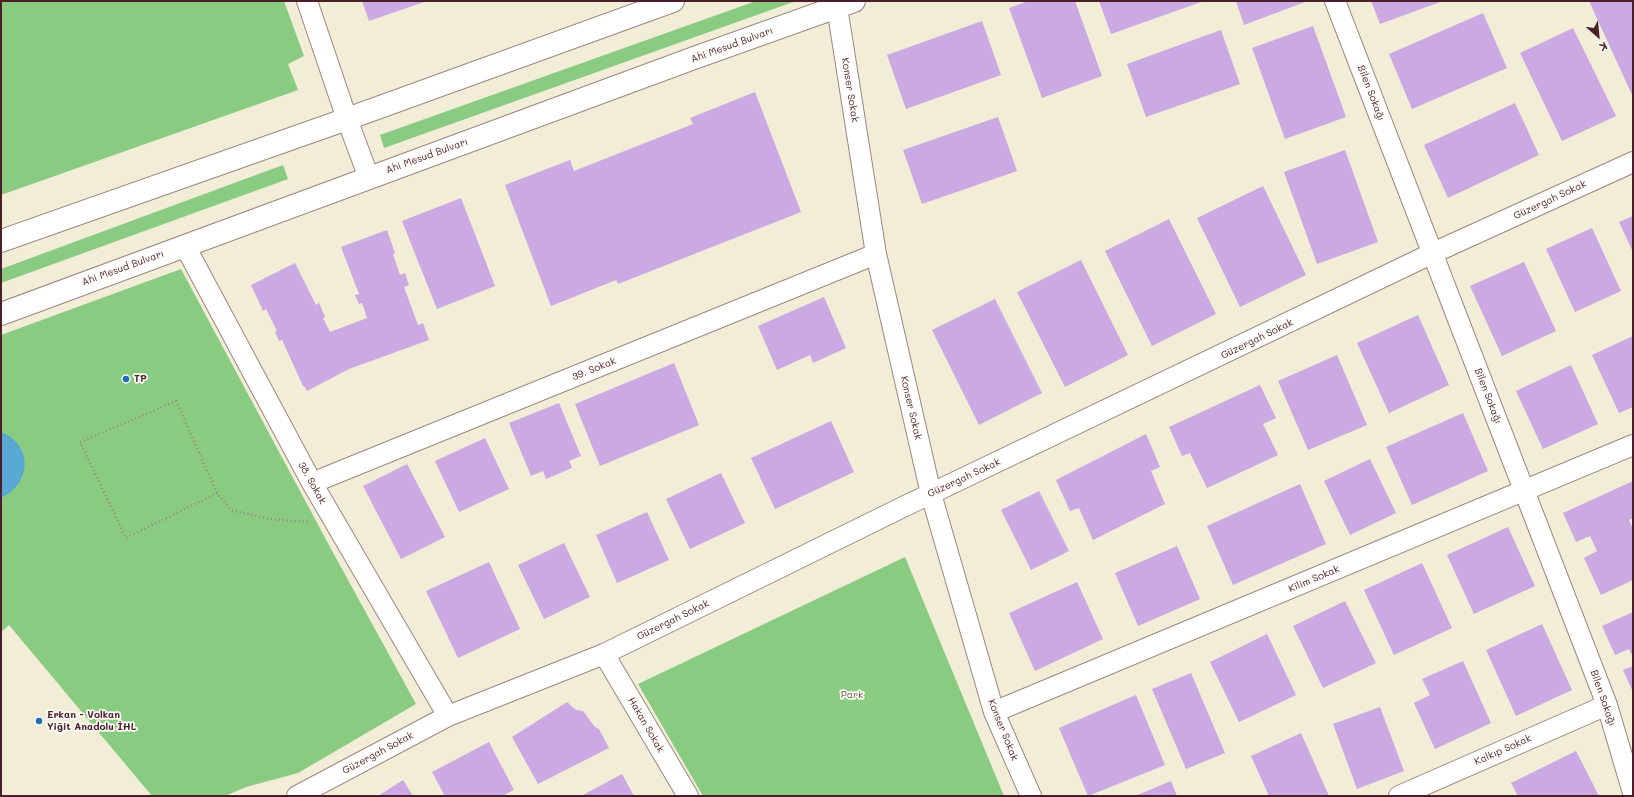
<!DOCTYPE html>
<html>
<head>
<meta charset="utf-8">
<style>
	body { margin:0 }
	#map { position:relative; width:1634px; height:797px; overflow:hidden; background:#f1edd7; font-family:Mali,sans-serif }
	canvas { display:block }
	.frame { position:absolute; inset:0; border:2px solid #4a1f2b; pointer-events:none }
	.north { position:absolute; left:1578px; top:16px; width:40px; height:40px; -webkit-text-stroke:3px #fdfcf7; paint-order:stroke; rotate:153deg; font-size:11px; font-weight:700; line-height:16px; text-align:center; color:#4a1f2b }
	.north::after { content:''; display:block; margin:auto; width:14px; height:18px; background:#4a1f2b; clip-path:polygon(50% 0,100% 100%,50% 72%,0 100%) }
</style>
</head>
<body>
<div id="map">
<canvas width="1634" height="797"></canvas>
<div class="frame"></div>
<div class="north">K</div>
</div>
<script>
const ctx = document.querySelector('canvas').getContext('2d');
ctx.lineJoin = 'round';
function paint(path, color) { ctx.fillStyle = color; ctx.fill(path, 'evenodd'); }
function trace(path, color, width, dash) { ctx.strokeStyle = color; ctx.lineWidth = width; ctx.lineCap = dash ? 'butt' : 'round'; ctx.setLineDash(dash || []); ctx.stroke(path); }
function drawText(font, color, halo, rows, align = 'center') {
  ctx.font = font + ' Mali,sans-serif'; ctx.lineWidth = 3.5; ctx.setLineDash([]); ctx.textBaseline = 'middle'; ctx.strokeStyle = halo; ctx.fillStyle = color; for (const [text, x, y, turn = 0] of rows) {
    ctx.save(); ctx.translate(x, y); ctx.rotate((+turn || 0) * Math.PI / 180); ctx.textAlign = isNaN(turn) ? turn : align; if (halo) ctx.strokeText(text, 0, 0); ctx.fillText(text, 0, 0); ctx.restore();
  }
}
const green = new Path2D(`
	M1,1H284L304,56L288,64L298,90L1,195Z
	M756,1H796L384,148L380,135Z
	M283,165L288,179L1,283V269Z
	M181,269L330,547L416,704L298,773L246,787L225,796H152L9,625L1,632V335Z
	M905,557L1004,796H703L638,684Z`);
const water = new Path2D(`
	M1,432C34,445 31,484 1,498Z`);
const building = new Path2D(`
	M362,1H427L369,21Z
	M1028,1H1075L1102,76L1042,98L1009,8Z
	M1099,1H1204L1111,34Z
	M1236,1H1305V2L1244,25Z
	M1371,1H1443L1380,24Z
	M1589,1H1633V97Z
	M1483,13L1507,68L1412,109L1389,54Z
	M982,21L1001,75L906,109L887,55Z
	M1313,26L1346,117L1285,139L1252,48Z
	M1573,28L1616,116L1562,141L1520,53Z
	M1221,30L1240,84L1146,117L1127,64Z
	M755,92L801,212L618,284L616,280L551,306L505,185L570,160L574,171L693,124L690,118Z
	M1515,103L1539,155L1448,198L1424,145Z
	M998,117L1017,171L922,204L903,150Z
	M1345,150L1378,242L1317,264L1284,172Z
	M1263,186L1306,275L1240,307L1197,218Z
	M461,198L495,286L437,309L402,221Z
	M1633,216V252L1619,222Z
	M1169,219L1216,314L1152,346L1105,251Z
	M1592,228L1621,291L1575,312L1546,249Z
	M387,230L395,253L393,254L400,275L405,273L409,285L404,287L418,325L423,323L429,340L349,369L307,391L304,386H303L282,340L279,341L275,332L277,331L266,309L263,311L251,285L295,263L316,305L319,303L325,317L323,318L330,332L367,318L362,303L359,304L355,295L359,294L341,247Z
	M1081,260L1128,355L1065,387L1017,292Z
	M1524,262L1556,331L1502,356L1470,286Z
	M824,297L846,348L813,363L810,355L777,370L758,326Z
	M995,299L1042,393L979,425L932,330Z
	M1418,315L1449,385L1389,413L1357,343Z
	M1633,336V407L1619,413L1592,355Z
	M1337,355L1367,425L1308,450L1278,381Z
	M674,363L699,425L600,466L575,404Z
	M1571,365L1598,424L1543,449L1516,391Z
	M1260,385L1276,418L1263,424L1278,455L1207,488L1190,453L1182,456L1169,427Z
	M559,403L581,456L569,461L572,468L546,479L543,471L531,476L509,423Z
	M1463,413L1488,471L1412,505L1386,447Z
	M831,421L854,472L775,509L751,458Z
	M1146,434L1160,467L1151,471L1165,504L1093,540L1079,508L1070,511L1056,480Z
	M485,438L509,489L459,512L435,461Z
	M1370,459L1396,513L1350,535L1324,481Z
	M407,464L445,537L401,559L363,486Z
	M721,473L745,523L690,549L666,499Z
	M1633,481V518L1629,520L1633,529V580L1601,595L1584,558L1597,551L1590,536L1576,542L1563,513Z
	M1300,484L1326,544L1233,585L1207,526Z
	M1039,491L1069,551L1031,570L1001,510Z
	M647,512L669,560L617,583L596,535Z
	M1508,527L1535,586L1474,614L1447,555Z
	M564,543L590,597L544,619L518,565Z
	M1177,546L1200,599L1138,626L1115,573Z
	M489,562L520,629L458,658L426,591Z
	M1422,563L1452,628L1394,655L1364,590Z
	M1077,582L1103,639L1035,671L1009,613Z
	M1345,601L1376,663L1323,688L1293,626Z
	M1633,612V657L1629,649L1615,655L1602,626Z
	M1542,624L1572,690L1516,716L1486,650Z
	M1267,634L1296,695L1239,722L1210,662Z
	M1463,661L1491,723L1435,749L1414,703L1430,695L1422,679Z
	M1633,666V692L1623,670Z
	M1191,673L1225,753L1186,769L1152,689Z
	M1136,695L1165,765L1088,796L1059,728Z
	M567,702L576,710L583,711L595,727L599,729L609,748L538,784L512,737Z
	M1380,707L1404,771L1357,789L1333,724Z
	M1301,733L1329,796H1269L1251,756Z
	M489,742L514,790L502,796H445L432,772Z
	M1576,751L1599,796H1518L1511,783Z
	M622,774L634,796H581Z
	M403,780L413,796H378Z
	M1171,781L1177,796H1135Z`);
const path = new Path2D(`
	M217,493L126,538L80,442L176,401L217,493L231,510L270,519L309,522`);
const street = new Path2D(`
	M307,1L347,119L369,178
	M1335,1L1607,705L1633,793
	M837,7L876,254L931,494L994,712L1031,796
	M185,246L312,483L448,716
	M312,483L876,254
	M604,654L688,796
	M994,712L1633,445
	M297,796L448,716L604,654L903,507L1433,253L1633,162
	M1399,796L1607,705`);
const secondary = new Path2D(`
	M1,241L347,119L673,1
	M1,314L694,58L854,1`);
const markers = [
	[126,379,4,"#1f6fb2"],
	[39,721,4,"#1f6fb2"]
];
const streetNames = [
	["Ahi Mesud Bulvarı",732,45,-20],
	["Konser Sokak",850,90,81],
	["Bilen Sokağı",1371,93,69],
	["Ahi Mesud Bulvarı",427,156,-20],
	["Güzergah Sokak",1550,200,-25],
	["Ahi Mesud Bulvarı",123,268,-20],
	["Güzergah Sokak",1257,339,-26],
	["39. Sokak",594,369,-22],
	["Bilen Sokağı",1488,396,69],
	["Konser Sokak",911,408,77],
	["Güzergah Sokak",964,478,-25],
	["38. Sokak",312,483,61],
	["Kilim Sokak",1314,579,-23],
	["Güzergah Sokak",673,620,-26],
	["Bilen Sokağı",1603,698,71],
	["Hakan Sokak",646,725,60],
	["Konser Sokak",1003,730,68],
	["Kalkıp Sokak",1503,750,-24],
	["Güzergah Sokak",378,753,-28]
];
const poiNames = [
	["TP",134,379],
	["Erkan - Volkan",47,715],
	["Yiğit Anadolu İHL",47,727]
];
const parkNames = [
	["Park",852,695]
];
paint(green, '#8acb82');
paint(water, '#5aa8d4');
paint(building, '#cba9e2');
trace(street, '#9e8681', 22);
trace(secondary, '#9e8681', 24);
trace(path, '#9e8681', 2.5, [1, 3]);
trace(street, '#fff', 20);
trace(secondary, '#fff', 22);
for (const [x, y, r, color] of markers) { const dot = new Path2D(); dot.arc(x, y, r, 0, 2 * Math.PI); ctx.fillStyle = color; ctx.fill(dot); trace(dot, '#fdfcf7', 1.5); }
drawText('10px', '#4a1f2b', '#fdfcf7', streetNames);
drawText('bold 10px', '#4a1f2b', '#fdfcf7', poiNames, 'left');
drawText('10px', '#605b49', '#fdfcf7', parkNames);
</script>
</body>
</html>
